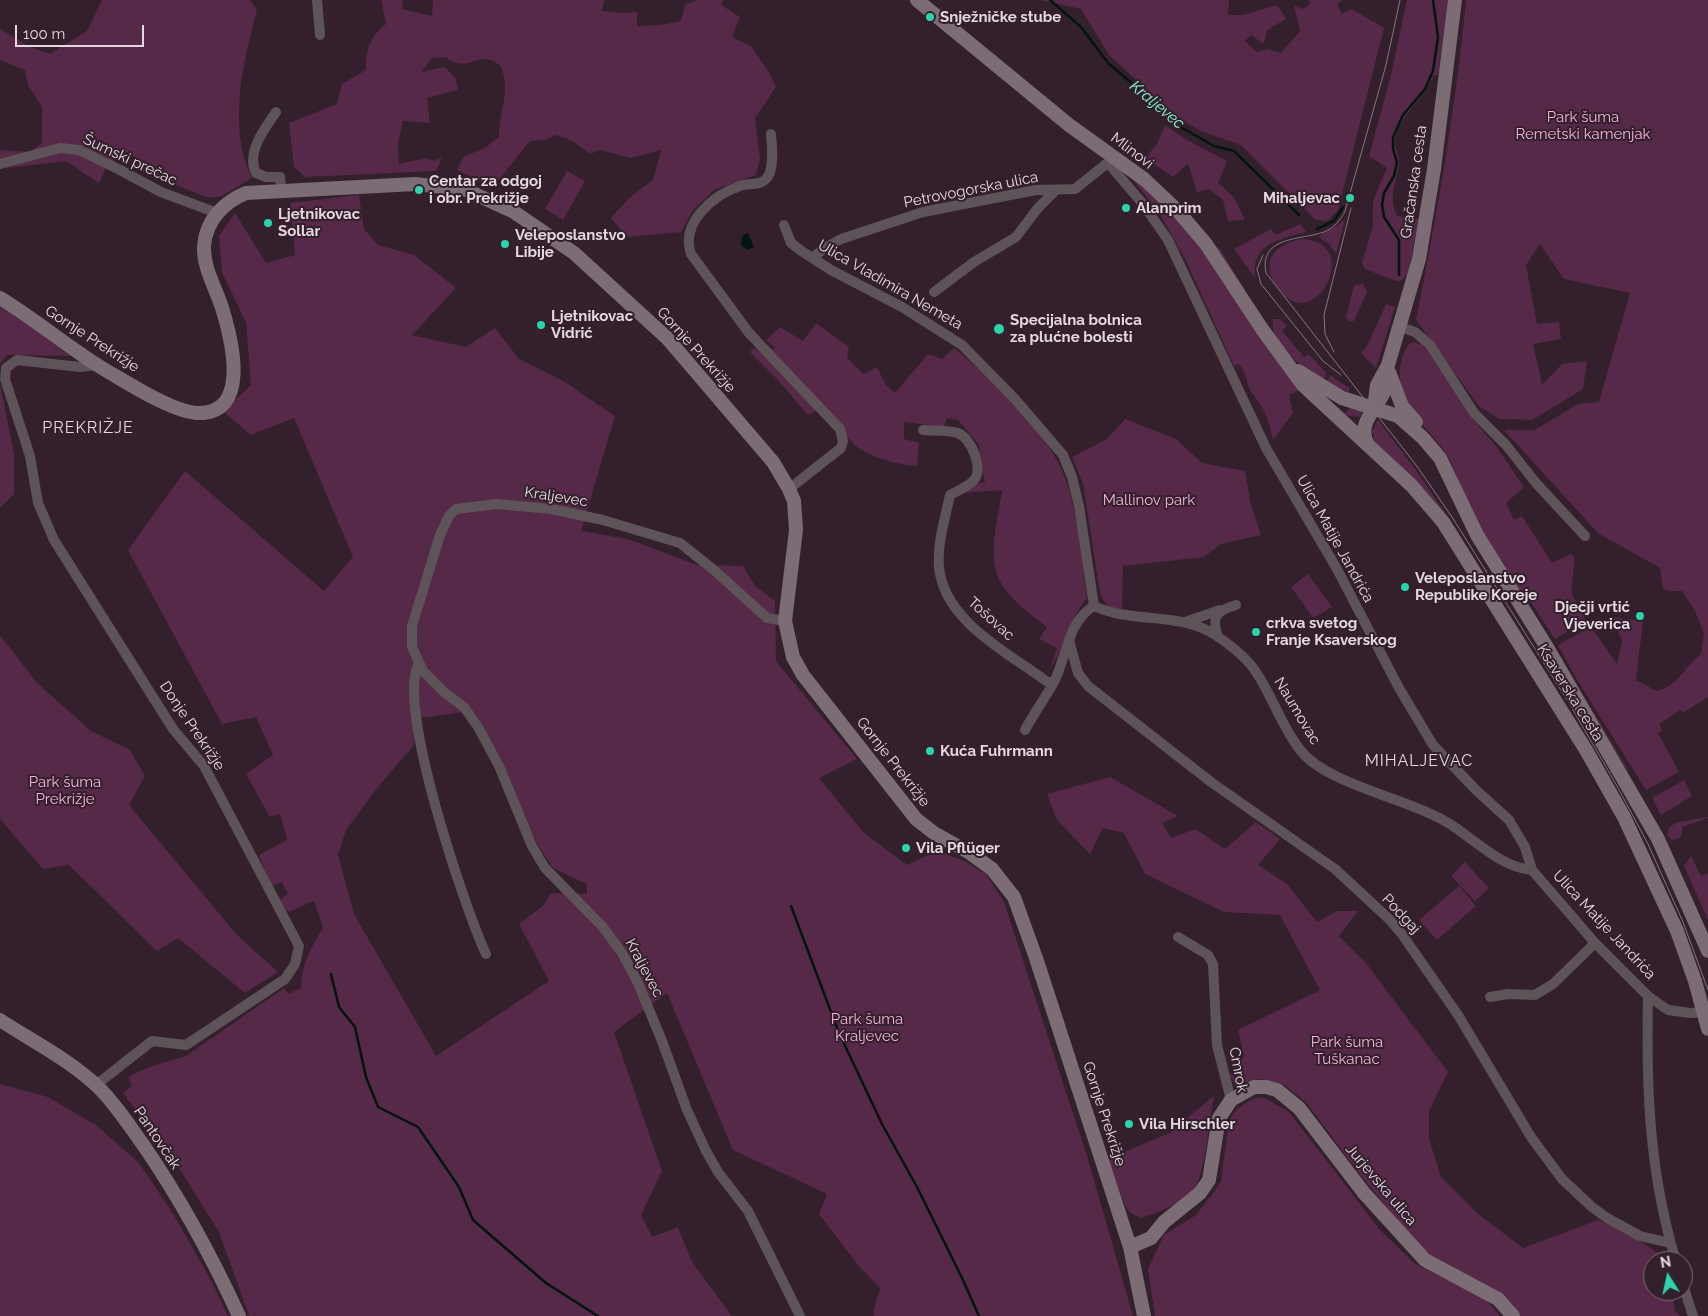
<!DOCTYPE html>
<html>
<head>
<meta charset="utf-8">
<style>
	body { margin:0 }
	#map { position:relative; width:1708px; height:1316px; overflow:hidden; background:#33202c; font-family:Raleway,sans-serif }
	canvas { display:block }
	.north { position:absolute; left:1643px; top:1251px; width:50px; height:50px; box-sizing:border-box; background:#33202c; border:1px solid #7a6974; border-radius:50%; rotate:350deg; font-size:14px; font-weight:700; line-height:20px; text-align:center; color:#e4d7df }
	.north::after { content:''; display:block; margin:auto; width:18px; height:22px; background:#2bd5ac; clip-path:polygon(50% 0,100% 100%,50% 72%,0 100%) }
	.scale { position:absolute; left:15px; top:25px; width:129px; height:22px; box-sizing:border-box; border:2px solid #e4d7df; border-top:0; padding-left:6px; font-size:15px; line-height:18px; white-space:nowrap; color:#e4d7df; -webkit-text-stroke:4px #33202c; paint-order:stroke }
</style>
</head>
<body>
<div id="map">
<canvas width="1708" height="1316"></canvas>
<div class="north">N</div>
<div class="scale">100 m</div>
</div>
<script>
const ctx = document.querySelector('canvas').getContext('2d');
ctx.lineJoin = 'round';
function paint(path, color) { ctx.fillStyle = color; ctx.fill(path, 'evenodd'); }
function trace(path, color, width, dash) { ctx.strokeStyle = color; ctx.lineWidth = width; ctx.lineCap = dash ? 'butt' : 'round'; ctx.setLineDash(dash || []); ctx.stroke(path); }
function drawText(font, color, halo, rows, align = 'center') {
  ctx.font = font + ' Raleway,sans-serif'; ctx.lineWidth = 4; ctx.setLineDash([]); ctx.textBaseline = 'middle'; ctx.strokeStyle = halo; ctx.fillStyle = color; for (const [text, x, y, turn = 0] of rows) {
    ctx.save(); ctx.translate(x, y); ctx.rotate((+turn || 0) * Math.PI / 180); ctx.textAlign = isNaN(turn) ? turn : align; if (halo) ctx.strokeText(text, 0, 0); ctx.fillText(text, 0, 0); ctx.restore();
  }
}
const green = new Path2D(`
	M102,0H250L257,10C243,62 227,128 252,178L222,196L209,198L140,171L137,159L127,152L116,154L114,163L106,168L99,183L66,161L7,168L0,166V150L30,152L42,143V107L28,85L25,70L0,60V29L30,47L50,54L87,31Z
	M381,0H403L402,9L432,16L433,0H604L602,11L624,13L637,12V26L660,25L681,21L685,5L697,0H723L721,5L740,17L732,37L751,46L770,74L776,87L755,118L760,159L756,175L714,190L693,210L681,232L627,237L611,218L629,198L653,180L661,150L631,158L600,150L590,154L571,140L555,135L545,140L530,141L492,188L457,170L463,157L485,148L499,137C499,109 511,95 501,66C498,64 494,61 490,60C475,55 466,73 446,57L432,58L421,72L445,67L456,79L458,90L427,98L430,123L403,121L398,144L399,164L426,158L432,161L442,158L436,171L305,177L294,167L289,123L337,104L342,84L366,70C366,49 369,38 386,24Z
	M1040,0H1229L1228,15H1244L1277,5L1286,19L1267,30L1264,44L1251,35L1245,41L1257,52L1267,49L1281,53L1300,31L1294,6L1303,9L1311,3L1308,0H1343L1337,4L1342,14L1352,9L1384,28L1338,210L1327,221L1316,220L1241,145L1203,132L1178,118L1109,55L1081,9Z
	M1407,0H1448L1438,75H1434C1424,98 1402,113 1395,138C1393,147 1400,155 1399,164C1396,183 1388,197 1397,216L1419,219L1408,274L1401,281H1396L1365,269L1362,262L1373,226V201L1387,168L1369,156L1391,75Z
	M1466,0H1708V697L1683,713L1680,710L1659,724L1662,730L1658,733L1679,772L1646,790L1576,678L1558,645L1591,627L1617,664L1622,640L1611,617L1643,621L1636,680L1657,691C1680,685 1683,668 1701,654L1704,633L1695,611L1682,591H1669L1663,589L1660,568L1598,533L1504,430H1535L1578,404L1599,402L1630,293L1564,279L1540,244L1526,265L1537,324L1559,322L1561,339L1533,344L1542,385L1562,364L1587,361L1583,389L1532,420L1499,419L1479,406L1416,320C1437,214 1456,107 1466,0Z
	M1165,125L1187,140L1227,161L1218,183L1234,197L1245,220L1228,221L1223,200L1209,189L1197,192L1188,163L1173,177L1145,158L1157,144Z
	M567,171L585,181L563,220L545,209Z
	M1131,175L1192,234L1302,389L1289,395L1293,413L1273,440C1268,418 1265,410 1252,393C1246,385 1248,374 1239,364L1234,366L1186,261L1161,216L1130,176Z
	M359,195L364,229L378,245L414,255L456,288L412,335L466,347L495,328L519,359L563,381L615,416L581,531L628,539L697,565L743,566L755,586L775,601L776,661L857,759L819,778L863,832L907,865L937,851L964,861L986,874L1004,902L1087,1156L1133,1316H874L873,1313L880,1288L858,1265L819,1214L827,1194L733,1150L667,993L614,1032L662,1171L641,1215L652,1237L678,1227L692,1262L732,1316H249L219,1232L174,1160L123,1093L132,1086L128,1077L149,1067L186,1056L284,988L288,994L301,988C301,965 311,947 323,928L314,901L288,912L278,901L288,894L282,882L271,886L259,855L287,840L280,814L270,817L246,774L273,755L256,717L222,724L128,550L185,471L324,591L353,557L294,418L251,435L223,411L251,385L246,323L222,272L219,236L235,213L266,263L295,255L290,203ZM472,711L484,728L537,843L553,868L587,884V894L551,893L544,905L519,924L549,981L436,1056L354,914L338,855L346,830L377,788L414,745L413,717H428Z
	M1345,220L1336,254L1329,244L1318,237Z
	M1300,224L1306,232C1280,239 1250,244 1255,278L1234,249L1271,229L1276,235Z
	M1302,239C1363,241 1317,334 1281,292C1258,265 1271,245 1302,239Z
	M1216,247L1220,249L1262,318Z
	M1363,284L1367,292L1354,321H1349L1346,317L1353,289L1355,285Z
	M1386,304L1395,307L1376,368L1361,353L1368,344Z
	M0,307L14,314L70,356L7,355L0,364Z
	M1273,319H1280L1287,326L1282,331L1304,357L1309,354L1327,374L1323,380C1303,367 1269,346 1273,319Z
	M816,323L849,347L847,358L863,374L877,367L885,384L895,393L928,354L942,359L954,348C986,374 1041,427 1059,464C1078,502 1081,557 1087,598C1069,619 1065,646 1050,669L1057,648L1039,639L1047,627C981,579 990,564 1002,490L962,493L965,486L985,482L980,463L979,445L958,420L947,418L944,427L904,422V439L919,443L917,466C900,466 861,455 851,441C841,430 833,418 823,407L808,415L776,378L750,352L754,348L763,354L775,348L766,340L780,327L803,341Z
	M1413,342L1422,345L1430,354L1469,415L1496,446L1524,487L1506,503L1514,520L1522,516L1552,563L1571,554L1575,558L1571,592L1586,621L1555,639L1530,601L1524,604C1503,570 1484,537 1466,501C1459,486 1455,466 1445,452C1431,431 1406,413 1401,387C1398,374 1400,348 1413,342Z
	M1330,375L1349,388V393L1327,384Z
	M0,384L14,454V494L0,508Z
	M1352,406L1363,410L1360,417L1343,415Z
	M1125,419L1176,439L1202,463L1245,471L1251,505L1261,535L1221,544L1204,557L1123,566L1122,612C1106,607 1103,603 1099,587L1083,483L1072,457L1107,439Z
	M1378,420L1415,469L1459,533L1375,444L1372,431Z
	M1308,574L1332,607L1313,618L1291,587Z
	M0,635L36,682L91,731L130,750L145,776L129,805L236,934L278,972L245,993L178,938L157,951L69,865L43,869L0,819Z
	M1570,673L1629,771L1627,770Z
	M1110,777L1178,816L1162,823L1171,838L1195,829L1225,849L1256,822L1280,839L1258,865L1287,884L1317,922L1337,911H1358L1339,936L1366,963L1448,1072L1429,1111V1139L1441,1177L1477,1213L1523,1248L1598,1220L1634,1237L1665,1258L1666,1261H1653V1291H1672L1675,1311L1680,1316H1519L1514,1305L1492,1288L1435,1259L1415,1241L1358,1172L1306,1102L1283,1084L1259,1079L1235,1086L1230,1075L1244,1056L1238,1030L1320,990L1280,915L1224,912L1145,874L1124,833L1103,828L1090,854L1057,820L1047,794Z
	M1684,780L1692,796L1661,815L1652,798Z
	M1708,817V818L1682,827V835L1678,839L1672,840L1667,835L1669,827L1678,822Z
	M1691,856L1701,876L1708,873V920L1684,866Z
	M1465,862L1489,888L1475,901L1451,876Z
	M1459,886L1476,906L1437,940L1419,920Z
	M0,1084L48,1097L97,1126L139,1163L174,1215L212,1282L228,1316H0Z
	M1214,1096C1210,1118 1205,1171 1195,1188C1188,1201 1155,1214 1141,1218L1130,1212L1126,1207L1106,1160L1169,1133Z
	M1255,1098H1265L1289,1112L1380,1230L1415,1264L1484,1297L1500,1316H1155L1148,1269L1164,1235L1196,1215L1214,1192L1221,1181L1229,1121C1235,1109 1243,1104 1255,1098Z`);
const water = new Path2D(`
	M748,233L754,247L747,250L741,245L742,236Z`);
const stream = new Path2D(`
	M1050,0L1081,27L1108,63L1153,101L1177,125L1214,146L1234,151L1299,215
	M1317,229L1334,221L1343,207
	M1399,275V240L1384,217L1382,205L1384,193L1394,176L1397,162L1393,149V137L1403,115L1425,89L1433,71L1438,37L1433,0
	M791,906L839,1033L882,1124L917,1187L963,1280L979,1316
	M331,974L339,1007L355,1027L366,1077L378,1107L418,1127L459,1187L473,1220L546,1283L598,1316`);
const street = new Path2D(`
	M317,0L320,35
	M276,112C264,129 246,153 256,173L266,177H280L281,189
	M771,134C772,146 775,170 766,179C759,186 748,183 740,186C713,195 680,223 691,254L749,333L840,429L843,441L841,448L789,489
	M0,164L60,148L79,150L120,170L161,192L217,213
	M784,225L791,243L800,250L831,270L902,307L962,345L1015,399L1063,455L1072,477L1079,506L1094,606
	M813,258L823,249L841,239L923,212L1036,190L1075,189L1106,164H1109L1143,204L1168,240L1266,448L1337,569L1399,688L1433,745L1476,790L1509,820L1525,847L1532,870L1595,943L1648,996L1668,1010L1690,1013L1708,1012
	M934,292L974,262L1016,237L1038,208L1056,190
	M1400,327L1415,332L1430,345L1474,413L1506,445L1536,483L1585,536
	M95,365L80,367L17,360L6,368L5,379L30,456L38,503L54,540L173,729L204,766L299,946L295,964L285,979L186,1045L152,1041L96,1085
	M923,430C934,431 948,430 958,433C971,438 985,470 973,481C967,487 957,491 950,495C945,519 937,543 939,567C944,621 1007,652 1046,681L1053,683
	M1094,606C1132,624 1181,611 1217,636C1230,645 1248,659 1256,672C1273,697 1282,728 1301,751C1328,785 1411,799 1450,824C1475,840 1500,867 1532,870
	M785,621L767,618L714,570L680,543L603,520L551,509L497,504L456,509L449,516L440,535L412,626V647L423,671L444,692L464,707L478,727L499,766L532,846L545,868L602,926L622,953L638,983L662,1041L687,1110L706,1151L718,1172L748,1211L800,1316
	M1185,622L1220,610
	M1218,637C1211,616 1216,611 1236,605
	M1069,640L1078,673L1088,686L1211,782L1335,869L1389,919L1401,933L1458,1015L1531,1137L1562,1179L1592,1207L1607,1218L1640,1236L1670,1243
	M419,663C395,703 465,909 486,954
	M1025,730C1034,713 1046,697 1055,680C1067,655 1068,621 1094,606
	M1178,937L1208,955L1213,964L1217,1045L1231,1100
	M1648,996C1646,1087 1649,1173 1676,1261
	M1490,997L1508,994L1535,995L1553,984L1595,943
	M1683,1285L1693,1316`);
const secondary = new Path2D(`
	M917,0L1069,125L1144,179L1177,210L1206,244L1262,329L1303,385L1411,485L1443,522L1586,750L1624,817L1677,931L1695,981L1708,1029
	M0,298C37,320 69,349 107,371C128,383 171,411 196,413C251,416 232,341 223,311C217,290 203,269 204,246C206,220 224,202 246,193L415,184L464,189L514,212L574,253L667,338L773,462L789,489L794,501L796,530L785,621L793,657L803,675L916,819L934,833L970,853L992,869L1014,897L1036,958L1130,1247L1144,1316
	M1298,371L1342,398L1398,416L1423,438L1440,458L1477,535L1548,649L1658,839L1708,951
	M1389,372L1402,406L1416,422
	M1374,408L1377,385L1388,365L1419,259L1434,169L1455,0
	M1368,445C1353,418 1388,404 1389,374
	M0,1020C32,1041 66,1058 95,1084C114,1102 129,1125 144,1146C181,1200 212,1257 239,1316
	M1130,1247L1151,1238L1164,1222L1200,1193L1209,1180L1219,1118L1231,1100L1254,1087H1266L1277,1090L1299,1108L1364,1193L1425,1260L1498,1299L1513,1316`);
const tram = new Path2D(`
	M1400,0L1386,65L1345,211C1341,220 1334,228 1324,232C1302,240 1258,236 1266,273L1416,465L1452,517L1569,703L1617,786L1648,844L1683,922L1708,990
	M1263,255L1257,269L1261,284L1323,361L1341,375
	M1334,352L1325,334L1324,315L1351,208`);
const markers = [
	[930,17,5,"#2bd5ac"],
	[419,190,5,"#2bd5ac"],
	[1350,198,5,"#2bd5ac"],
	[1126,208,5,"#2bd5ac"],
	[268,223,5,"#2bd5ac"],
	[505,244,5,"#2bd5ac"],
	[541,325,5,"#2bd5ac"],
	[999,329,6,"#2bd5ac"],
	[1405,587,5,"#2bd5ac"],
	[1640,616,5,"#2bd5ac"],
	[1256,632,5,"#2bd5ac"],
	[930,751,5,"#2bd5ac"],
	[906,848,5,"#2bd5ac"],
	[1129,1124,5,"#2bd5ac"]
];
const poiNames = [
	["Snježničke stube",940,17],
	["Centar za odgoj",429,181],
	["i obr. Prekrižje",429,198],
	["Mihaljevac",1340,198,"right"],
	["Alanprim",1136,208],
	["Ljetnikovac",278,214],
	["Sollar",278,231],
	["Veleposlanstvo",515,235],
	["Libije",515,252],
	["Ljetnikovac",551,316],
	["Vidrić",551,333],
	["Specijalna bolnica",1010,320],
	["za plućne bolesti",1010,337],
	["Veleposlanstvo",1415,578],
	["Republike Koreje",1415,595],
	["Dječji vrtić",1630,607,"right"],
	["Vjeverica",1630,624,"right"],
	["crkva svetog",1266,623],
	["Franje Ksaverskog",1266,640],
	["Kuća Fuhrmann",940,751],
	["Vila Pflüger",916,848],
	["Vila Hirschler",1139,1124]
];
const parkNames = [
	["Park šuma",1583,117],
	["Remetski kamenjak",1583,134],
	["Mallinov park",1149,500],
	["Park šuma",65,782],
	["Prekrižje",65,799],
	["Park šuma",867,1019],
	["Kraljevec",867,1036],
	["Park šuma",1347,1042],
	["Tuškanac",1347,1059]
];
const streetNames = [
	["Mlinovi",1132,151,37],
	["Šumski prečac",130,160,25],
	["Gračanska cesta",1414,182,-82],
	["Petrovogorska ulica",971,190,-11],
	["Ulica Vladimira Nemeta",890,285,30],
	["Gornje Prekrižje",92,339,33],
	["Gornje Prekrižje",696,350,48],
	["Kraljevec",556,497,9],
	["Ulica Matije Jandrića",1335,539,61],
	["Tošovac",991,619,42],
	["Ksaverska cesta",1570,693,58],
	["Naumovac",1297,711,59],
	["Donje Prekrižje",192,726,56],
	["Gornje Prekrižje",893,762,52],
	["Podgaj",1401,914,47],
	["Ulica Matije Jandrića",1604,925,47],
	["Kraljevec",644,968,62],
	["Cmrok",1238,1070,79],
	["Gornje Prekrižje",1104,1114,72],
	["Pantovčak",157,1138,56],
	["Jurjevska ulica",1381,1185,50]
];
const waterNames = [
	["Kraljevec",1157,105,40]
];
const neighbourhoodNames = [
	["PREKRIŽJE",88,428],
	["MIHALJEVAC",1419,761]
];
paint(green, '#552947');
paint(water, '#00160f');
trace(stream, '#00160f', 2.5);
trace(street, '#5d5359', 10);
trace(secondary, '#7b6c75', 14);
trace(tram, '#867680', 1);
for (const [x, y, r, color] of markers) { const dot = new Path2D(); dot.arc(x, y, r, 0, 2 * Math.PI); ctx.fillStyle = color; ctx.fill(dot); trace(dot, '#33202c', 2); }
drawText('bold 15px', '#e4d7df', '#33202c', poiNames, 'left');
drawText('15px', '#f6b1de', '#33202c', parkNames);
drawText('15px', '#e4d7df', '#33202c', streetNames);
drawText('italic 16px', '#83fcd7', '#33202c', waterNames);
ctx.letterSpacing = '1px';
drawText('16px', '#e4d7df', '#33202c', neighbourhoodNames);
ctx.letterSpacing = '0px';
</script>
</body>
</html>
